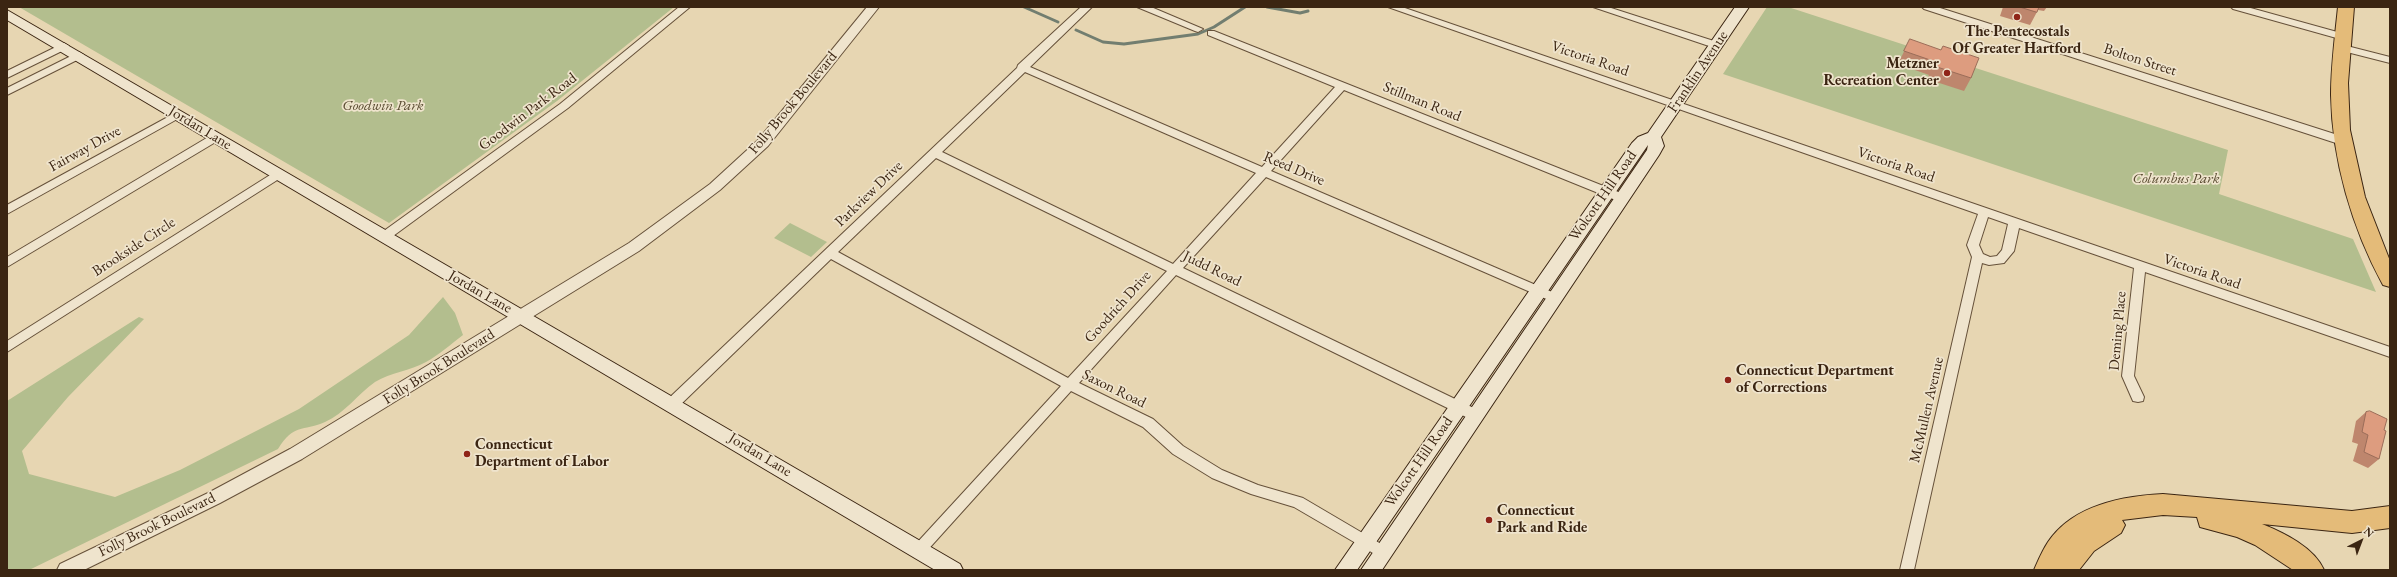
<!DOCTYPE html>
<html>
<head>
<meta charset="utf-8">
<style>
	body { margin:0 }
	#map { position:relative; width:2397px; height:577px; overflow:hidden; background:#e7d6b2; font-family:"EB Garamond",serif }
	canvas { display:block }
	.frame { position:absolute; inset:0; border:8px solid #3b2512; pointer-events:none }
	.north { position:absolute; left:2341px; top:521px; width:40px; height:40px; -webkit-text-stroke:3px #efe4cd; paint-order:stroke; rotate:42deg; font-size:11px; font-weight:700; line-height:16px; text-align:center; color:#3b2512 }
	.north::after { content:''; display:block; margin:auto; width:14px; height:18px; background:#3b2512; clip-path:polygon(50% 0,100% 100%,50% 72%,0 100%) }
</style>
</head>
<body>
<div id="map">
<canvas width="2397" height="577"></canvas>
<div class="frame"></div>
<div class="north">N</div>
</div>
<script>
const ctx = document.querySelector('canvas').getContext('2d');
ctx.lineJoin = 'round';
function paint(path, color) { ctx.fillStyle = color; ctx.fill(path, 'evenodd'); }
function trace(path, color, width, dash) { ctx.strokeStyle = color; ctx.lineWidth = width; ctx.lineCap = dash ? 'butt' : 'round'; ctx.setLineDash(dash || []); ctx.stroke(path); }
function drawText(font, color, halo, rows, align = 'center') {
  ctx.font = font + ' "EB Garamond",serif'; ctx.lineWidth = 3.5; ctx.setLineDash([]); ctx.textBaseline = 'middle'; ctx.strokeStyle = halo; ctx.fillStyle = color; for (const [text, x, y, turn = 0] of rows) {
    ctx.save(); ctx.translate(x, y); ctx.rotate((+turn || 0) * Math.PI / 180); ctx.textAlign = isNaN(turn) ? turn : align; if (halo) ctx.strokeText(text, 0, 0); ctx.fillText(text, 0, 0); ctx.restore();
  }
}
const green = new Path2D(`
	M19,7H674L557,101L389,223Z
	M1767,7H1788L2228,150L2219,194L2353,239L2376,292L1723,74Z
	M790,223L827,242L811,257L774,238Z
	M443,297L455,313L463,335C451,344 439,355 426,362C410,371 391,372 375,382C358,394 345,413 325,422C302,432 294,423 278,449L29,570H7V401L139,317L144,319L68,397L22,451L29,474L115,497L180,470L299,409L409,335Z`);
const stream = new Path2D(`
	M1024,7L1058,22
	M1267,7L1300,13L1308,11
	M1076,30L1103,42L1124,44L1198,34L1214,27L1245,7`);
const minor = new Path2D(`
	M679,7H690L568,108L389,239H381L379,236L381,233L560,104Z
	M1081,7H1092L1030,67L1262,167L1335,87L1208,35V31H1214L1626,195L1628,198L1622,202L1618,201L1344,90L1271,171L1559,295L1561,298L1559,301H1551L1266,177L1183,268L1480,411L1482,415L1480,419L1475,420L1470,419L1176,275L1079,383L1153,419L1183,446L1222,470L1258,485L1303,498L1388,548L1390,552L1388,556L1383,558L1378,556L1294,507L1251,494L1212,478L1173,454L1143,427L1071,391L924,554L919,556L914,554L912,550L914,546L1061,386L831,259L677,408L672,409L667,408L666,404L667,400L1017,68L1018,65ZM1025,72L1256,173L1173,264L942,152ZM936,158L1167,271L1068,378L838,252Z
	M1137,7H1151L1203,29L1198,32L1195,31Z
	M1388,7H1402L2390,347V357L2145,272L2134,376L2144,397L2143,401L2138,402L2133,401L2122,376L2134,268L2019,228L2014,251L2004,263L1989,265L1982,263L1914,570H1900L1972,257L1967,245L1978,214ZM1988,217L2008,224L2002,250L1997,256L1990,257L1983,254L1979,245Z
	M1593,7H1608L1720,43L1721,45L1716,48L1712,47Z
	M1922,7H1937L2347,138L2348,141L2347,144H2339L1924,9Z
	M2231,7H2247L2348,35L2349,37L2348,39H2340L2233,9Z
	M64,43L69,46L68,48L7,78V71Z
	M2343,45L2390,57V63L2339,50L2338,48Z
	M79,52L84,55L83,57L7,95V88Z
	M177,112L181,113L182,115L181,117L7,214V205Z
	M215,133L219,134L220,137L219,140L7,267V257Z
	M278,170L282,171L284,174L282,177L7,352V341Z`);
const tertiary = new Path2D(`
	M867,7H879L768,146L720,190L639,251L302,459L220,503L84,570H57L60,564L208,493L290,449L629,243L710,184L758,140Z`);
const secondary = new Path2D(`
	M1735,7H1749L1661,137L1664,146L1659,155L1382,570H1361L1647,150L1648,145L1357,570H1335L1632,143L1638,137L1648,133Z
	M7,10L960,564L963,570H935L7,20Z`);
const primary = new Path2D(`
	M2338,7H2354L2348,83L2350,130L2365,197L2390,261V287L2383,285C2352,228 2332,160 2331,95C2331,66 2335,36 2338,7Z`);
const motorway = new Path2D(`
	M2163,494L2352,511L2390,506V528L2352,533L2262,524C2284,533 2314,547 2324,570H2293L2255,545L2237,537L2200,527L2197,517L2163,515L2122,520L2125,525L2121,533L2094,551L2079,570H2034C2038,561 2042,551 2048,542C2073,505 2122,496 2163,494Z`);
const wall = new Path2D(`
	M2003,7H2047L2044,11L2038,10L2030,25L2000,16Z
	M1910,39L1971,78L1964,91L1927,79L1929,75L1898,64Z
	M2366,412L2384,430L2379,459L2368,468L2353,461L2358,444L2352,442L2356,421Z`);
const building = new Path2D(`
	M2020,7H2039L2037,12Z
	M1910,39L1941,50L1943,46L1979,58L1971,78L1934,66L1936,62L1904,51Z
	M2370,411L2387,419L2384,430L2386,431L2379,459L2364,452L2368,435L2362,432L2366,412Z`);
const markers = [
	[2017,17,4,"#8f2418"],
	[1947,73,4,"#8f2418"],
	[1728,380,4,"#8f2418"],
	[467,454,4,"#8f2418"],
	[1489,520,4,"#8f2418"]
];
const poiNames = [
	["The Pentecostals",2017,32,"center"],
	["Of Greater Hartford",2017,49,"center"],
	["Metzner",1939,64,"right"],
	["Recreation Center",1939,81,"right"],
	["Connecticut Department",1736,371],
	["of Corrections",1736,388],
	["Connecticut",475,445],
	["Department of Labor",475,462],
	["Connecticut",1497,511],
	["Park and Ride",1497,528]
];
const streetNames = [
	["Victoria Road",1590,59,19],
	["Bolton Street",2140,60,18],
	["Franklin Avenue",1698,72,-56],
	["Stillman Road",1422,102,22],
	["Folly Brook Boulevard",793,103,-50],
	["Goodwin Park Road",528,112,-37],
	["Jordan Lane",200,128,31],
	["Fairway Drive",85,149,-29],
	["Victoria Road",1896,165,19],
	["Reed Drive",1294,169,23],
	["Parkview Drive",869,194,-44],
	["Wolcott Hill Road",1603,196,-55],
	["Brookside Circle",134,247,-33],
	["Judd Road",1212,269,26],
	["Victoria Road",2202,272,19],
	["Jordan Lane",480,292,30],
	["Goodrich Drive",1118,307,-48],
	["Deming Place",2118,331,-85],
	["Folly Brook Boulevard",439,367,-32],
	["Saxon Road",1114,389,26],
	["McMullen Avenue",1927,410,-77],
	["Jordan Lane",760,455,31],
	["Wolcott Hill Road",1419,462,-55],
	["Folly Brook Boulevard",157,525,-26]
];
const parkNames = [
	["Goodwin Park",383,106],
	["Columbus Park",2176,179]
];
paint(green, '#b3be8e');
trace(stream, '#727e70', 3);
trace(minor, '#66513a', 2);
trace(tertiary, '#66513a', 2);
trace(secondary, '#3b2512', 2);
trace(primary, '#3b2512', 2);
trace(motorway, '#3b2512', 2);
paint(minor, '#efe4cd');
paint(tertiary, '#efe4cd');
paint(secondary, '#efe4cd');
paint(primary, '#e4bb79');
paint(motorway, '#e4bb79');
paint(wall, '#be866d');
paint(building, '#dd9c7f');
trace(building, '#9b6d59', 1);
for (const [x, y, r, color] of markers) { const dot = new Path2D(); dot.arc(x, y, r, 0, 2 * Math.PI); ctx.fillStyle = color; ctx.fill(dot); trace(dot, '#efe4cd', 1.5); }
drawText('bold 15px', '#3b2512', '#efe4cd', poiNames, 'left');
drawText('15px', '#3b2512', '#efe4cd', streetNames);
drawText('italic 15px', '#594b31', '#efe4cd', parkNames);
</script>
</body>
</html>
